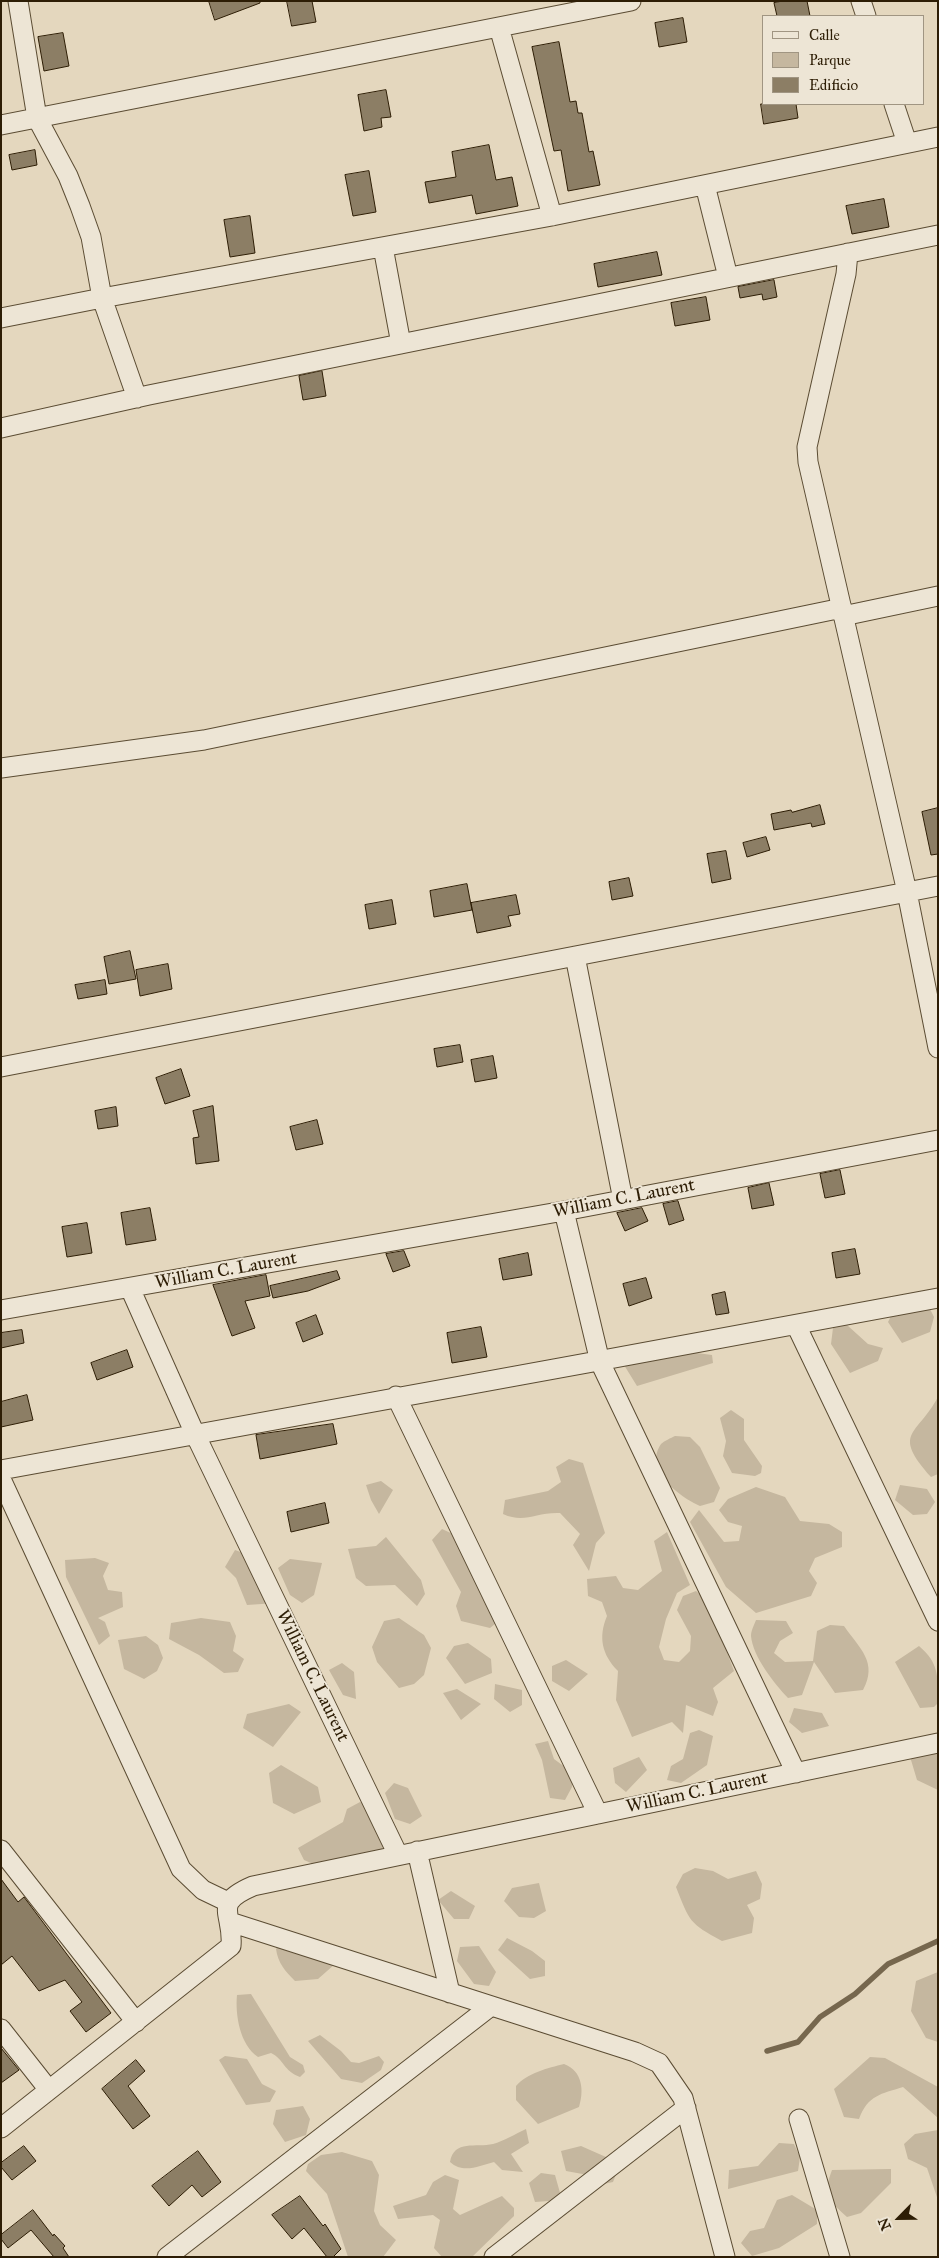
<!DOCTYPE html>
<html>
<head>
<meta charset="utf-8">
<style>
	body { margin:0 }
	#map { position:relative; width:939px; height:2258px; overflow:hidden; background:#e4d7be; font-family:"IM FELL Great Primer",serif }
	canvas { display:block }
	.frame { position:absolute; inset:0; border:2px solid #2d1d05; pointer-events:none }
	.legend { position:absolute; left:762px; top:15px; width:162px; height:90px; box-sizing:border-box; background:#ede5d5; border:1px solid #a09582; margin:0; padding:6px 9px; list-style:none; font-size:15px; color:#2d1d05 }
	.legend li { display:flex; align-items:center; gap:10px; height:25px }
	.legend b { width:25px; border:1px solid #a09582 }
	.north { position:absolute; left:874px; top:2193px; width:50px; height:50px; -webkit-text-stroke:4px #ede5d5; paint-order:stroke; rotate:247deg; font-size:14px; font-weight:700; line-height:20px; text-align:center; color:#2d1d05 }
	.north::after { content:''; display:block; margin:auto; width:18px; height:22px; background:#2d1d05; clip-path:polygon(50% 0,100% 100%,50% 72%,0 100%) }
</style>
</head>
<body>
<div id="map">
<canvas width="939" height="2258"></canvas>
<div class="frame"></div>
<ul class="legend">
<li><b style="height:6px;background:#ede5d5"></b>Calle</li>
<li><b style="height:14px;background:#c5b79f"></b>Parque</li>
<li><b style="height:14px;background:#8c7e65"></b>Edificio</li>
</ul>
<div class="north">N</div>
</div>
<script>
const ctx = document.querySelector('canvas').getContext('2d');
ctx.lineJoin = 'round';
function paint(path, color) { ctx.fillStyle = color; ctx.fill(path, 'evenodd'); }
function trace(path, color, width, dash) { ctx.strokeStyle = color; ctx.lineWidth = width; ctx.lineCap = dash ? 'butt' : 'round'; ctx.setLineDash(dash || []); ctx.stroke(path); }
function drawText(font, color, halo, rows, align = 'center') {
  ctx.font = font + ' "IM FELL Great Primer",serif'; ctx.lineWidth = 4; ctx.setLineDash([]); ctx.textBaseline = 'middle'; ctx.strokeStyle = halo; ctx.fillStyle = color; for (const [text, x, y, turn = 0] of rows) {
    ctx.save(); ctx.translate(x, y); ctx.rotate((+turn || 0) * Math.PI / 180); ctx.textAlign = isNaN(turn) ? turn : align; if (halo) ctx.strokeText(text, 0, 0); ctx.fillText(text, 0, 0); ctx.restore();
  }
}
const green = new Path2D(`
	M927,1303L934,1317L930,1332L902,1343L888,1322L895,1308Z
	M847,1325L868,1344L883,1348L878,1361L850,1373L831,1344L833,1328Z
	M651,1347L712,1355L713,1363L637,1386L624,1365Z
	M938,1397V1474L931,1477C891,1432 917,1436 938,1397Z
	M731,1410L744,1419V1440L762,1466L761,1473L755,1476L732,1473L723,1456L726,1441L720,1418Z
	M675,1436L690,1437L700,1447L720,1488L714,1502L700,1506C680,1497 643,1470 661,1444C664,1441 671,1438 675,1436Z
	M569,1459L583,1463L605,1533L596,1543L589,1571L573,1545L580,1534L560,1513C535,1512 525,1524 503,1514L505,1500L548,1491L561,1482L556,1467Z
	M381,1481L393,1490L379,1514L371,1500L366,1485Z
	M900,1485L927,1489L935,1502L927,1514L913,1515L895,1500Z
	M756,1487L785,1497L800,1521L829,1524L842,1532V1547L815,1558L809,1571L817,1583L811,1596L756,1613L726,1587L690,1522L699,1510L724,1542L739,1541L742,1526L728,1522L719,1510L728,1499Z
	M442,1529L455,1535L459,1549L483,1565L501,1619L490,1628L461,1621L456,1606L461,1592L432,1540Z
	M667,1532L690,1585L677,1593L666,1619L659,1647L664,1660L679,1662L690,1651L691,1636L677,1610L683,1596L696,1591L708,1601L734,1671L713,1688L718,1702L713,1716L686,1705L683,1733L672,1722L632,1737L616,1700L618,1671C602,1655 598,1637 607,1616L602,1602L588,1596L587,1579L616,1576L623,1588L638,1590L662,1571L654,1541Z
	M386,1537L421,1580L425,1594L417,1606L395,1585L366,1586L356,1578L348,1549L376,1546Z
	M235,1550L249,1555L276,1603L247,1605L236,1578L225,1567Z
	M95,1558L109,1563L103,1576L108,1590L122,1592L123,1607L98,1618L105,1622L110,1636L99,1645L66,1577L65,1560Z
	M290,1559L322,1563L314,1595L302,1603L290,1595L278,1568Z
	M201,1618L230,1622L236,1636L233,1651L244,1659L238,1672L224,1673L199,1655L169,1639L171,1623Z
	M399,1618L424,1635L431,1648L424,1675L414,1684L399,1688L377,1662L372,1647L384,1621Z
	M756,1620L786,1621L793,1633L780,1641L774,1653L785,1662L813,1661L817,1631L830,1625L844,1626C860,1649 878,1662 863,1690L835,1693L814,1662L802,1695L788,1698C774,1683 753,1657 751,1636C751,1631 754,1625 756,1620Z
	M146,1636L158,1645L163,1658L157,1671L144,1679L124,1669L118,1640Z
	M468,1643L491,1659L492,1673L465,1684L446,1658L454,1646Z
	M919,1646C939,1663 938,1676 938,1703L934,1707L920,1708L895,1662Z
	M566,1660L588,1674L569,1691L552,1681V1666Z
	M342,1663L354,1672L356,1699L343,1695L329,1670Z
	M495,1684L522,1690V1705L510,1712L494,1699Z
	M457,1689L481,1704L461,1720L443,1693Z
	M289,1704L301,1712L273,1747L243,1728L247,1714Z
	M794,1708L822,1713L829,1726L802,1733L789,1722Z
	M699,1730L713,1736L707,1765L681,1783L667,1780L671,1766L683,1759L690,1733Z
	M938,1733V1790L917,1780L908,1750L917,1739Z
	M548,1741L554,1759L573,1773L572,1787L565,1800L550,1798L542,1760L535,1744Z
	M639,1757L647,1770L626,1792L615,1783L613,1768Z
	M281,1765L318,1787L321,1802L294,1814L273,1803L269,1773Z
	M394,1783L408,1788L422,1816L410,1824L395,1819L385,1793Z
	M360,1802L373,1808L390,1832L382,1849L318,1866L304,1860L298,1848L343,1822L347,1809Z
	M695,1868L713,1871L728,1879L756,1871L762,1884L760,1899L747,1905L754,1918L752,1933L722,1941C689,1923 690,1922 676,1887L683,1874Z
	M539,1883L546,1911L534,1918L519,1917L504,1901L512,1888Z
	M451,1891L475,1906L469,1919H454L438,1900Z
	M507,1938L532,1951L545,1961V1976L530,1979L498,1950Z
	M281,1942L335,1964L318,1979L295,1981C285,1971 278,1963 276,1949Z
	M479,1946L496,1972L489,1986L474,1984L457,1961L460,1947Z
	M938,1972V2042L926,2038L911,2011L916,1981Z
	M251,1994L290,2057L303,2065L305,2072L300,2077C283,2071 284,2059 271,2053L258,2057C240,2045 235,2015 237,1995Z
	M320,2035L341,2051L351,2062L359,2063L379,2056L384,2062L381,2070L362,2083L341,2079L308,2041Z
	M225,2056L247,2059L262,2084L276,2091L270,2102L246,2105L219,2060Z
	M870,2057L885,2058L938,2087V2118L903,2087C881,2094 868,2095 859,2119L844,2117L834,2089Z
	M564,2064C583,2071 584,2091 579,2107L538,2124L516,2100V2086C527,2073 548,2068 564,2064Z
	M303,2106L310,2119L306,2135L285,2142L273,2124L276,2110Z
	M526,2129L529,2143L511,2154L523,2172L502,2170L494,2162C479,2166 463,2174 450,2162C454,2139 476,2148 493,2144C504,2141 515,2134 526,2129Z
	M938,2130V2200L927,2168L908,2159L904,2144L915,2134Z
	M779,2143L794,2144L800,2157L798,2171L728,2189L729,2170L758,2166Z
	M581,2146L615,2161L619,2167L613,2182L599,2185L588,2175L566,2171L561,2151Z
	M342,2152L372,2161L379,2175L374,2211L380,2225L396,2240L383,2257H348L327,2194L306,2171L308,2164L321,2155Z
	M891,2169V2183L861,2213L847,2217C829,2200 822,2196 832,2170Z
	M541,2173L555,2175L562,2200L535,2202L529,2183Z
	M445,2175L459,2180L453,2209L460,2215L502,2196L514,2208V2216L472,2257H442L434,2248L440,2220L433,2215L398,2219L393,2206L426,2195L433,2182Z
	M792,2195L817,2210V2224L779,2248L752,2256L741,2243L750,2231L764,2228L777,2200Z`);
const stream = new Path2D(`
	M767,2051L798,2042L820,2017L855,1994L888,1964L938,1941`);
const building = new Path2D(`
	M209,1H260V3L215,20Z
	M287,1H312L316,22L292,26Z
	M783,1H807L810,16H777L774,3Z
	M683,18L687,42L659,47L655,23Z
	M63,33L69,66L44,71L38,37Z
	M559,42L570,102L576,101L578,113H582L589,152L593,151L600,185L568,191L561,150L554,151L532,47Z
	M386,90L391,117L381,118L382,127L364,131L358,95Z
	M761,104H796L798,118L764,124Z
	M489,145L496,180L512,177L518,206L476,214L472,195L429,203L425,182L456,177L452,152Z
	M35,150L37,165L12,170L9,155Z
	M369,171L376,212L353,216L345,175Z
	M884,199L889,227L852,234L846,206Z
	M250,216L255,253L230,257L224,220Z
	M657,252L662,275L598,287L594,264Z
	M774,280L777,297L763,300L762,294L740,298L738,287Z
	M706,297L710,320L675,326L671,303Z
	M322,371L326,396L303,400L299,376Z
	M820,805L825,824L812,827L811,823L774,830L771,814L791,810L792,812Z
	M938,808V854L931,855L922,812Z
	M766,837L770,850L747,857L743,843Z
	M726,851L731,879L712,883L707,854Z
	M629,878L633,896L612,900L609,882Z
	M467,884L472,910L434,917L430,891Z
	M516,895L520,914L508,916L511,926L477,933L471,903Z
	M392,900L396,924L369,929L365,905Z
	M130,951L136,979L109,984L104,957Z
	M168,964L172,989L140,996L136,970Z
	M105,980L107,994L78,999L75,985Z
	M460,1045L463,1062L437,1067L434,1049Z
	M493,1056L497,1078L475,1082L471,1060Z
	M181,1069L190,1096L165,1104L156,1078Z
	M213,1106L219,1161L196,1164L193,1138L199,1137L193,1111Z
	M116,1107L118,1126L98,1129L95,1111Z
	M317,1120L323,1144L296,1150L290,1127Z
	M840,1170L845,1194L825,1198L820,1174Z
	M769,1183L774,1205L752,1209L748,1188Z
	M678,1201L684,1220L669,1225L663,1204Z
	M150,1208L156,1240L126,1245L121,1213Z
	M642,1208L648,1221L625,1231L617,1213Z
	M87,1223L92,1253L67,1257L62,1227Z
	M855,1249L860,1274L836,1278L832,1253Z
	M404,1251L410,1266L393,1272L386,1254Z
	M528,1253L532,1275L503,1280L499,1259Z
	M337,1271L340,1279L308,1291L273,1298L270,1286Z
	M266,1275L270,1296L245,1301L255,1328L232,1336L213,1285Z
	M646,1278L652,1298L629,1306L623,1284Z
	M725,1292L729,1313L716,1315L712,1295Z
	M316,1315L323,1334L303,1342L296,1323Z
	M481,1327L487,1357L452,1363L447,1333Z
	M22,1330L24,1343L1,1348V1333Z
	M127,1350L133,1367L97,1380L91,1363Z
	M27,1395L33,1420L1,1427V1402Z
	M333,1424L337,1444L260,1459L256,1435Z
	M325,1503L329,1523L291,1532L287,1512Z
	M1,1879L18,1902L24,1897L111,2013L86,2032L70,2011L82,2002L65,1980L39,1991L12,1956L1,1965Z
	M1,2048L19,2070L1,2083Z
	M136,2060L145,2071L128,2086L150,2116L133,2129L102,2089Z
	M24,2146L36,2161L12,2180L1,2167V2163Z
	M198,2151L221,2182L202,2197L192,2185L169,2206L152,2186Z
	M300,2196L323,2226L325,2224L341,2249L333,2257H327L304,2228L292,2239L272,2215Z
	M33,2210L53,2236L54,2234L65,2246L63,2248L69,2257H54L31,2230L8,2248L1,2239V2235Z`);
const minor = new Path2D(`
	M18,1L37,118L68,176L80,206L91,237L102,298L137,398
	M861,1L866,16
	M499,27L552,216
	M894,104L907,143
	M1,125L631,1
	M705,185L728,277
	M383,247L401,344
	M848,253L846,274L807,447L808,462L907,892L938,1048
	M1,318L102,298L552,216L938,137
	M1,428L149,395L938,235
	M843,616L938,596
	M1,768L204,740L842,608
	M575,956L623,1200
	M1,1067L938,886
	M564,1211L600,1362L796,1773
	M130,1288L195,1434L398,1855
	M1,1310L564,1211L938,1140
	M796,1325L938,1621
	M396,1396L598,1814
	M1,1470C313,1412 626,1357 938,1298
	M1,1479L181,1869L203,1890L228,1902
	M1,1850L136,2022
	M417,1851L450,1993
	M230,1922L635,2052L659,2063L683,2098L725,2257
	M1,2029L49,2090
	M799,2119L840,2257
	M1,2128L231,1946C234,1913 211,1904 253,1886L938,1743
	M167,2257L491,2006
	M494,2257L686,2108`);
const streetNames = [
	["William C. Laurent",624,1199,-11],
	["William C. Laurent",226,1271,-10],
	["William C. Laurent",312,1676,64],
	["William C. Laurent",697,1793,-12]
];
paint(green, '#c5b79f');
trace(stream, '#76674e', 5.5);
paint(building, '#8c7e65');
trace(building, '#2d1d05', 1);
trace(minor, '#5b4c33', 21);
trace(minor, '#ede5d5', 19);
drawText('18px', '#2d1d05', '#ede5d5', streetNames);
</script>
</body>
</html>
